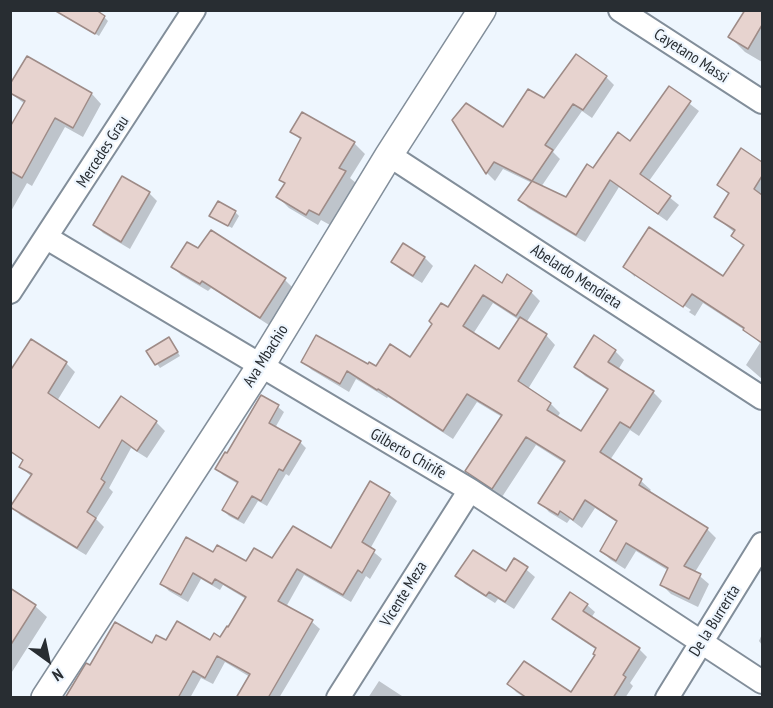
<!DOCTYPE html>
<html>
<head>
<meta charset="utf-8">
<style>
	body { margin:0 }
	#map { position:relative; width:773px; height:708px; overflow:hidden; background:#eef6fe; font-family:"PT Sans Narrow",sans-serif }
	canvas { display:block }
	.frame { position:absolute; inset:0; border:12px solid #282d32; pointer-events:none }
	.north { position:absolute; left:18px; top:630px; width:60px; height:60px; -webkit-text-stroke:4px #eef6fe; paint-order:stroke; rotate:147deg; font-size:16px; font-weight:700; line-height:24px; text-align:center; color:#282d32 }
	.north::after { content:''; display:block; margin:auto; width:21px; height:27px; background:#282d32; clip-path:polygon(50% 0,100% 100%,50% 72%,0 100%) }
</style>
</head>
<body>
<div id="map">
<canvas width="773" height="708"></canvas>
<div class="frame"></div>
<div class="north">N</div>
</div>
<script>
const ctx = document.querySelector('canvas').getContext('2d');
ctx.lineJoin = 'round';
function paint(path, color) { ctx.fillStyle = color; ctx.fill(path, 'evenodd'); }
function trace(path, color, width, dash) { ctx.strokeStyle = color; ctx.lineWidth = width; ctx.lineCap = dash ? 'butt' : 'round'; ctx.setLineDash(dash || []); ctx.stroke(path); }
function drawText(font, color, halo, rows, align = 'center') {
  ctx.font = font + ' "PT Sans Narrow",sans-serif'; ctx.lineWidth = 4.5; ctx.setLineDash([]); ctx.textBaseline = 'middle'; ctx.strokeStyle = halo; ctx.fillStyle = color; for (const [text, x, y, turn = 0] of rows) {
    ctx.save(); ctx.translate(x, y); ctx.rotate((+turn || 0) * Math.PI / 180); ctx.textAlign = isNaN(turn) ? turn : align; if (halo) ctx.strokeText(text, 0, 0); ctx.fillText(text, 0, 0); ctx.restore();
  }
}
const shadow = new Path2D(`
	M760,10L762,12V62L745,52L730,37Z
	M104,17L108,21L99,36L75,21Z
	M28,58L92,94L101,104L83,137L65,127L32,186L27,183L10,213V129L25,104L10,93Z
	M606,77L614,85L592,118L582,111L553,152L560,159L541,187L566,199L593,171L630,143L669,88L699,111L649,181L679,205L667,221L619,187L585,242L528,208L520,200L532,183L503,169L495,181L487,173L454,120L503,129L544,100Z
	M292,132L354,143L365,154L350,178L356,183L330,225L321,220L318,225L289,208L278,197L286,184L280,179L302,141Z
	M742,150L762,164V379L746,365L760,343L749,333L703,303L695,316L635,277L625,267L724,278L744,247L733,236L735,233L716,217L729,195L719,185ZM635,273L691,310L689,312L635,277Z
	M122,178L149,193L157,201L130,249L103,233L95,225Z
	M235,212L239,216L232,228L215,219Z
	M211,232L285,280L293,288L269,325L211,288L208,291L181,275L173,267L199,250Z
	M404,245L425,258L433,266L422,283L401,270L393,262Z
	M502,285L531,292L540,301L526,323L546,335L555,345L528,389L551,404L560,413L557,418L581,433L609,391L585,376L576,367L615,351L624,360L618,370L653,392L662,401L639,436L630,430L610,460L641,481L651,490L649,492L707,529L716,538L695,572L709,584L698,607L671,594L662,585L669,571L636,551L625,569L611,560L601,551L618,523L595,508L582,528L570,519L567,523L549,512L540,502L566,464L536,445L502,497L476,480L467,471L502,417L477,402L453,439L388,397L387,398L356,379L349,392L312,370L302,361L368,366L376,368L411,359L448,310ZM493,303L519,320L499,351L473,334Z
	M31,341L66,363L75,372L57,401L99,430L121,399L156,422L165,431L147,458L131,448L109,488L113,492L96,519L104,527L86,555L20,515L12,506L32,477L21,467L24,461L10,452V384Z
	M172,343L180,356L160,368L148,351Z
	M261,397L278,407L284,412L275,428L300,442L306,448L289,476L286,474L267,506L258,501L244,524L229,516L223,510L238,484L223,475L217,469L228,455Z
	M389,494L397,501L370,549L382,559L370,579L366,576L351,602L304,575L286,607L312,622L320,629L279,698H238L250,677L225,662L213,684L201,678L190,698H66L90,667L152,645L167,642H211L221,639L246,599L223,585L220,590L201,579L188,602L169,591L162,584L213,554L247,563L331,550Z
	M515,560L535,577L514,609L498,599L495,603L465,584L457,576L506,573Z
	M10,596L35,606L47,617L10,675Z
	M587,605L595,612L591,618L639,649L647,657L630,683L633,686L625,698H525L516,692L509,684L571,694L597,655V650L562,627L554,619Z
	M762,634V645L759,641Z
	M379,681L405,698H368Z`);
const building = new Path2D(`
	M54,10H96L105,16L95,34Z
	M745,10H762V25L748,49L728,37Z
	M576,54L607,76L583,110L573,104L545,145L553,150L532,181L494,162L486,174L452,120L466,103L503,127L528,89L544,98Z
	M27,56L92,93L73,128L55,118L22,178L10,171V127L25,101L10,93V84Z
	M669,86L691,101L640,174L671,196L658,214L610,180L576,235L518,200L532,181L566,197L587,164L593,168L618,132L630,141Z
	M302,112L355,142L339,168L346,171L319,215L309,210L306,215L276,197L285,183L279,180L301,138L290,132Z
	M741,148L762,162V176L754,189L762,195V343L743,330L744,328L692,294L683,307L623,267L649,227L723,276L744,245L731,236L735,230L714,217L729,193L717,185Z
	M122,176L150,192L121,242L93,225Z
	M218,201L236,211L228,226L209,216Z
	M211,230L286,278L260,318L202,281L200,284L171,267L187,242L198,248Z
	M403,243L425,257L413,276L391,262Z
	M475,265L502,283L507,274L532,291L516,316L483,295L463,326L499,349L520,317L547,334L518,381L551,403L547,410L581,431L608,389L574,367L594,335L616,350L608,362L654,391L630,428L620,422L600,452L642,479L639,485L708,528L684,566L701,574L689,599L660,585L668,568L626,543L616,561L600,551L617,521L585,500L573,520L560,511L558,515L538,503L565,461L526,437L492,489L465,471L502,415L467,394L443,431L378,389L377,390L347,371L340,384L301,362L316,335L368,364L369,362L376,366L390,344L410,357L432,324L429,321L441,303L448,307Z
	M169,337L178,352L155,365L146,351Z
	M31,339L67,362L48,393L99,428L121,396L157,421L137,451L122,440L101,479L105,482L87,512L96,518L77,548L10,507L32,474L19,467L23,460L10,451V371Z
	M261,395L279,405L269,423L301,441L283,471L279,469L261,501L252,496L238,519L222,510L238,482L215,469L225,452L227,453Z
	M370,481L390,493L362,542L375,550L362,573L358,570L343,595L297,569L278,601L313,620L268,698H236L250,674L217,656L205,678L193,671L178,698H65L86,663L90,665L115,622L152,643L156,635L166,640L177,621L210,640L214,633L220,637L227,626L228,627L246,597L215,579L212,584L193,573L181,595L160,584L186,537L213,552L217,545L246,561L254,548L272,558L293,526L331,548Z
	M473,550L506,571L514,558L528,567L505,602L489,592L486,596L455,576Z
	M10,588L36,605L10,646Z
	M570,592L588,604L583,611L640,648L623,675L626,677L613,698H527L507,684L524,661L571,692L595,655L593,654L596,648L552,619Z`);
const minor = new Path2D(`
	M620,10L762,102
	M389,155L762,398
	M47,238L470,490L762,682
	M10,292L194,10
	M338,698L470,490
	M667,698L762,544`);
const tertiary = new Path2D(`
	M45,698L260,367L389,155L482,10`);
const streetNames = [
	["Cayetano Massi",691,56,33],
	["Mercedes Grau",103,152,-57],
	["Abelardo Mendieta",576,277,33],
	["Ava Mbachio",266,356,-58],
	["Gilberto Chirife",408,454,30],
	["Vicente Meza",404,594,-58],
	["De la Burrerita",715,621,-58]
];
paint(shadow, '#0003');
paint(building, '#e7d3cf');
trace(building, '#9e8b87', 1.5);
trace(minor, '#828e9a', 26);
trace(tertiary, '#828e9a', 30);
trace(minor, '#fff', 22);
trace(tertiary, '#fff', 27);
drawText('16px', '#282d32', '#eef6fe', streetNames);
</script>
</body>
</html>
